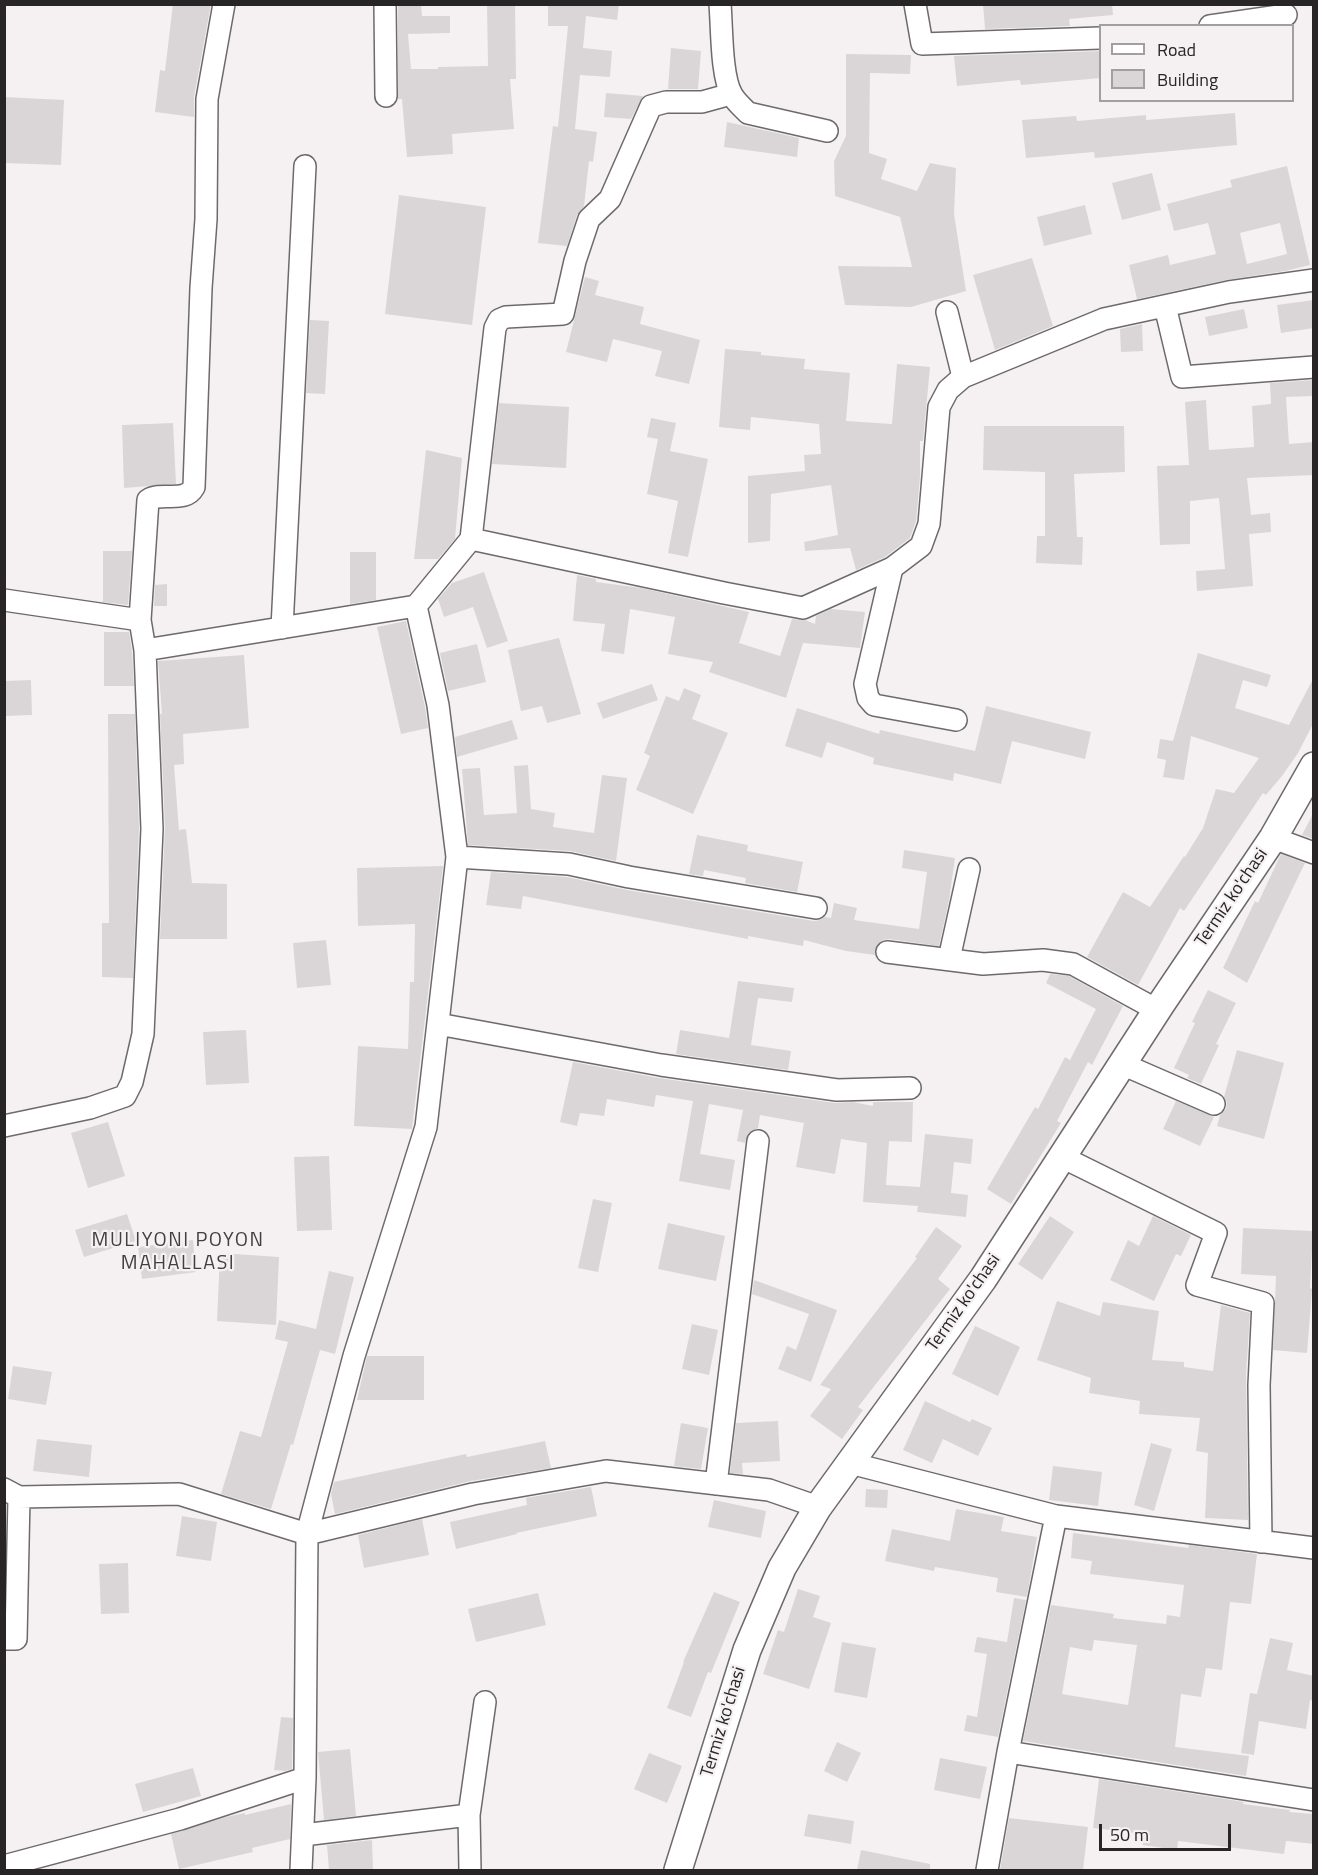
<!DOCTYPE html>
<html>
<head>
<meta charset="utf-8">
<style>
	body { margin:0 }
	#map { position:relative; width:1318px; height:1875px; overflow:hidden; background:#f5f1f3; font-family:"Titillium Web",sans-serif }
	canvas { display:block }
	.frame { position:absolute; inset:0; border:6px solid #272526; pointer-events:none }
	.legend { position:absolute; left:1099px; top:24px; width:195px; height:78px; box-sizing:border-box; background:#f5f1f3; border:2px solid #a39fa1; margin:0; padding:8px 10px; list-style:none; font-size:18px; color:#272526 }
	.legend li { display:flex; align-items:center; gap:12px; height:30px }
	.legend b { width:30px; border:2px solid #a39fa1 }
	.scale { position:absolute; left:1099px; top:1824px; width:132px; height:27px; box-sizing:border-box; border:3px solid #272526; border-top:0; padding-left:8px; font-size:18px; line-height:21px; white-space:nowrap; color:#272526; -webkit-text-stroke:4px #f5f1f3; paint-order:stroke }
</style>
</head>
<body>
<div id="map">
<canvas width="1318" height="1875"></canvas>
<div class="frame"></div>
<ul class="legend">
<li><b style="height:8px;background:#fff"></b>Road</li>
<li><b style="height:16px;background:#dad6d8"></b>Building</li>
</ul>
<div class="scale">50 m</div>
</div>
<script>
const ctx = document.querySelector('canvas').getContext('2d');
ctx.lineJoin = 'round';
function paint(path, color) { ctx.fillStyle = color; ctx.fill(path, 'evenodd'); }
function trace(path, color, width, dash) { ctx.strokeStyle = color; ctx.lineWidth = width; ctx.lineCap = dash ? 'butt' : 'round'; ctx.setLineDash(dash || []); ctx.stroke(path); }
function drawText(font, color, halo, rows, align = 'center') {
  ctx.font = font + ' "Titillium Web",sans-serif'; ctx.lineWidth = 4.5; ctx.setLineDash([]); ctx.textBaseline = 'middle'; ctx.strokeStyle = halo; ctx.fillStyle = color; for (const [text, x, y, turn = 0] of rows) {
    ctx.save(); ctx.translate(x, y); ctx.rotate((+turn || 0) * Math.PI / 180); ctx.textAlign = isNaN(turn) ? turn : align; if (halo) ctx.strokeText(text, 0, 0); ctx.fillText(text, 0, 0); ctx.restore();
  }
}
const building = new Path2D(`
	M173,4H211L194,97V117L155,112L160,70L165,71Z
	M398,4H421L422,16H450V33L408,34L411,69H438V67L488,66L487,4H515L516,79H510L514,129L452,134L453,154L407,157L402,99H398Z
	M548,4H619L617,20L586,16L583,48L612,51L610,77L580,75L575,129L597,132L593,162L589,161L584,206L577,215L567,246L538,243L553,126L558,127L568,26H548Z
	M983,4H1112L1113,15L1069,19L1070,26L985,29Z
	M671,48L701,51L698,89H668Z
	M1101,51V78L1021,85L1020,80L957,86L954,56Z
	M846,54L911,55L910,74L870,73L869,153L887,159L881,179L917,191L930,163L956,168L954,214L966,291L911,307L845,305L838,266L912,267L900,217L835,196L834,161L846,136Z
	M606,93L643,96L631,119L604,117Z
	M4,97L64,100L61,165L4,163Z
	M1235,113L1237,145L1095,158L1094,152L1026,158L1022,120L1076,116L1077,121L1146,115V120Z
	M727,122L799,138L797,157L724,147Z
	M1287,166L1310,265L1285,271L1226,280L1137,299L1129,265L1168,255L1170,265L1216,254L1208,223L1174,231L1167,204L1232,187L1230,180ZM1280,223L1287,254L1247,264L1240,233Z
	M1152,173L1161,210L1122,220L1112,183Z
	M399,195L486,207L472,325L385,314Z
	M1085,205L1092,234L1044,246L1037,217Z
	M1032,258L1053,326L995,350L973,275Z
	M585,277L599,281L595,295L644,307L640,324L700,340L689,384L655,376L662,351L613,339L607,362L566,352Z
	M1314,300V328L1281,333L1277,305Z
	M1244,309L1248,328L1209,336L1205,317Z
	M310,320L329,321L325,394L306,393Z
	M1142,324L1143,351L1121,352L1120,329Z
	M725,349L761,352V355L805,359L804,369L850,373L846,421L892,424L897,364L930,367L923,441H920V477L916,521L910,538L885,557L856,570L850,548L805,551L804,542L838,535L831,485L771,494L770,541L748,543V476L805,471L804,455L821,454L819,424L751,417L750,430L719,427Z
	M1314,380V396L1286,397L1289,444L1314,442V475L1247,478L1251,515L1270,513L1271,532L1249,534L1253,586L1197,591L1196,571L1225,569L1219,498L1190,501V544L1160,545L1157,466L1189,465L1185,402L1206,400L1209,450L1254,447L1252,406L1271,404L1270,383Z
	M499,403L569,407L566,468L492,464Z
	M651,418L676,423L670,451L708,459L688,557L668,553L678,501L647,494L658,439L647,437Z
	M173,423L176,484L124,488L122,425Z
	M984,426H1124L1125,472L1074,474L1077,537H1083L1082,565L1036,563L1037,536H1045V472L983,470Z
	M426,450L462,458L455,539L438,559H414Z
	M103,551H132L128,605L103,602Z
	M350,552H376V600L350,604Z
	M484,572L508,641L487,648L473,607L444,617L438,599L452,583Z
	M577,575L596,579V582L641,588L749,612L739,643L780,656L792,619L805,620L815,624L816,616L831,609L865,612L860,648L803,643L786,698L709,672L713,662L668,654L675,617L630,609L624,654L601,651L605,624L573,621Z
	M167,584V606H154L155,585Z
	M406,621L425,707L428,728L401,734L377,627Z
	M104,632H129L132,651L134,686H104Z
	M559,638L581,714L547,723L542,706L521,711L508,650Z
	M477,644L486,682L448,691L440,653Z
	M1198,653L1271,675L1267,687L1243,680L1235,708L1289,725L1314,677V722L1298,753L1282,776L1266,795L1263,793L1184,911L1180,908L1138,985L1087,957L1123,892L1150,907L1184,856L1185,857L1203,828L1216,789L1234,793L1259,758L1191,736L1184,780L1163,777L1166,760L1157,758L1160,739L1173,741Z
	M244,655L249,728L183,734L184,764L174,765L179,830L186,829L192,883L227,884V939H160L165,828L160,714H162L158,661Z
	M31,680L32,715L4,716V681Z
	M652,684L658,700L603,719L597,703Z
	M684,688L701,695L692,719L728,733L693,814L636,790L650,756L644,753L666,696L679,701Z
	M986,706L1091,732L1085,759L1012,741L1001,784L954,773L953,781L873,764L874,758L827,742L822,758L785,746L797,708L879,734L880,730L975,751Z
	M108,714H135L139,829L133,978L102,977V923H109Z
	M512,720L518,739L457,757L455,737Z
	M528,765L531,809L555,813L553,827L594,833L602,775L627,778L616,861L570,851L468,845L462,769L480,768L484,815L517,813L514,766Z
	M1314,812V839L1302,835Z
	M697,835L748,845L747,851L803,862L797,892L745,883L746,878L704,870L703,876L689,874Z
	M904,850L955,858L949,900L939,946L889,939L883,940L877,945L875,955L846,951L804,940L803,946L748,936V939L523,896L521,909L486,905L491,872L567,877L627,890L814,921L820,920L825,917L831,918L834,903L857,908L854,920L919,929L927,872L902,868Z
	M1281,854L1305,863L1247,983L1223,968L1255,901L1258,903Z
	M443,866L412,1129L354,1126L358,1046L408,1049L410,982H414L415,924L358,926L357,868Z
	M326,940L331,985L297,988L293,943Z
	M1050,974L1069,976L1123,1006L1092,1065L1088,1062L1057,1121L1061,1123L1011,1204L987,1189L1035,1107L1038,1109L1065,1057L1070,1060L1096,1009L1046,983Z
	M738,981L794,988L792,1002L758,998L751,1045L791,1051L788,1070L676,1054L680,1030L729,1038Z
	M1208,990L1236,1003L1216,1044L1219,1045L1201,1084L1187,1078L1189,1075L1174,1068L1195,1023L1192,1022Z
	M246,1030L249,1083L206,1085L203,1032Z
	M1237,1050L1284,1063L1264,1139L1217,1126L1220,1115L1226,1109L1227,1102L1224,1097Z
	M573,1062L659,1078L835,1103L853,1102L873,1106V1102H913L912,1142L889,1141L886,1185L920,1187L925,1134L973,1139L971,1164L954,1162L951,1193L968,1195L966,1217L917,1212L918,1206L863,1202L867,1143L841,1139L835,1174L796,1167L804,1123L760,1115L758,1128L748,1133L745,1143L737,1141L743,1110L709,1104L700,1154L735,1160L730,1190L679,1181L693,1101L656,1095L654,1107L607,1099L604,1116L580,1113L577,1126L560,1122Z
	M1176,1101L1214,1117L1200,1146L1163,1129Z
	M108,1122L125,1176L88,1188L71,1133Z
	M329,1156L332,1230L297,1231L294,1157Z
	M593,1199L612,1203L598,1272L578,1268Z
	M127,1214L136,1241L84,1257L75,1230Z
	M1050,1216L1074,1232L1042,1280L1018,1264Z
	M1153,1216L1191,1235L1181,1256L1176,1254L1154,1301L1110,1280L1128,1240L1139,1246Z
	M668,1223L725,1236L716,1281L658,1269Z
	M936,1227L962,1246L938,1279L950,1289L858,1407L863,1410L842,1439L810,1416L831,1389L820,1385L917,1258L915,1257Z
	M1243,1228L1313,1231L1310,1288L1312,1289L1307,1353L1273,1350L1276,1276L1241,1274Z
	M193,1240L196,1272L142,1279L138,1247Z
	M220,1253L279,1257L276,1325L217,1321Z
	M329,1271L354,1277L335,1354L320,1350L293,1445L291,1444L271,1509L221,1494L240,1431L261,1437L288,1342L275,1339L279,1320L316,1329Z
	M754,1280L837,1310L811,1382L778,1369L787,1346L796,1350L809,1314L752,1294Z
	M1057,1301L1100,1316L1103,1302L1159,1311L1152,1360L1184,1362V1367L1213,1371L1221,1305L1250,1313L1246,1375L1248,1520L1205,1518L1208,1453L1196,1451L1200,1418L1139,1414L1140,1401L1089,1393L1091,1378L1037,1360Z
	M692,1324L718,1330L709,1375L682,1369Z
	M975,1326L1020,1347L998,1396L952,1374Z
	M367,1356H424V1400H357Z
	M13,1366L52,1372L46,1405L8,1399Z
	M925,1401L970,1422L972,1419L992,1428L978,1456L943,1439L932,1463L903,1450Z
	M778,1421L780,1461L742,1463L743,1474L730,1473L736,1423Z
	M681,1423L708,1428L701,1469L674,1466Z
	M37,1439L92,1445L89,1477L33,1471Z
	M545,1441L551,1468L471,1481L335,1514L331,1494L334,1482L466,1454L467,1457Z
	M1151,1443L1172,1449L1154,1511L1134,1505Z
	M1053,1466L1102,1472L1098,1506L1049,1500Z
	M591,1487L597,1516L516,1533L517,1534L456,1549L450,1522L527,1505L526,1498Z
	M866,1489L888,1490L887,1508L865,1507Z
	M714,1500L766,1511L761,1538L708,1527Z
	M956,1509L1004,1517L1001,1531L1037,1537L1027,1597L996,1592L998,1578L935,1567L934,1571L885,1561L892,1529L950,1541Z
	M182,1516L217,1522L211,1561L176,1556Z
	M422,1519L429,1555L364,1568L358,1535Z
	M1073,1533L1188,1548L1189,1545L1257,1554L1251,1604L1230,1602L1222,1670L1206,1668L1201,1697L1181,1694L1175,1747L1249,1756L1246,1776L1023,1741L1051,1605L1114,1614L1113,1618L1166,1624L1167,1615L1180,1617L1184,1585L1090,1574L1092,1561L1071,1558ZM1094,1640L1137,1645L1128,1705L1062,1694L1070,1647L1092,1651Z
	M128,1563L129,1613L101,1614L99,1564Z
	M798,1589L820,1596L813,1617L831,1623L809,1689L763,1674L778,1630L784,1632Z
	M714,1592L740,1602L711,1673L708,1672L691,1717L667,1708L684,1662H683Z
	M538,1593L546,1625L476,1642L468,1609Z
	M1014,1598L1026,1600L998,1737L964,1731L967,1715L977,1717L987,1654L974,1652L977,1637L1007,1642Z
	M1270,1638L1293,1643L1287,1670L1314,1676V1701L1310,1700L1306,1729L1259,1721L1254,1755L1241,1753L1250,1693L1257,1694Z
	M842,1642L876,1648L867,1698L834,1692Z
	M281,1717L293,1718L292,1769L285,1771L274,1770Z
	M837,1742L861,1753L847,1782L824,1771Z
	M350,1749L356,1816L324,1820L318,1752Z
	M649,1753L682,1766L667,1803L634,1789Z
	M940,1758L987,1767L980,1799L934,1790Z
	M193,1768L201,1796L143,1812L135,1784Z
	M1099,1779L1244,1802L1243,1804L1290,1810L1289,1812L1314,1814V1844L1286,1841L1284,1854L1178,1841L1177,1850L1143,1845L1144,1834L1093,1828Z
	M291,1804L290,1839L252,1848L253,1852L179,1869L171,1834L226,1817L245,1813V1815Z
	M808,1814L854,1821L851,1844L804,1836Z
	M1009,1818L1088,1827L1083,1870H1000Z
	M372,1840L373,1870H329L327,1845Z
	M861,1850L930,1864V1870H857Z`);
const minor = new Path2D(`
	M385,4L386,96
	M720,4C722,27 721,77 732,95C736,102 742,107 748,113L827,131
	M915,4L922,44L1100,38
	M1210,26L1286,15
	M1165,306L1182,377L1314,367
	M947,312L963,377
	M471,539L724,593L803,608L892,568
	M4,600L140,620L145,650L152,829L143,1034L132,1082L125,1096L90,1108L4,1126
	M416,606L471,539L495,328L499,320L506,317L563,314L575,261L589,219L610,199L651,106L666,102H702L731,94
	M140,620L148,500C162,491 185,504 194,487L201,288L206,219L207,99L224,4
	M282,628L305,166
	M145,650L416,606L438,705L457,857
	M956,720L874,705L868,698L865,684L892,568L921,546L929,524L939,407L948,390L963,377L1104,319L1229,292L1314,280
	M1273,838L1314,853
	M887,952L983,964L1043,960L1073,964L1157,1010
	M949,959L969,869
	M438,1024L661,1065L837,1090L910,1088
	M1122,1064L1214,1104
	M1062,1157L1216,1233L1197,1285L1263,1303L1259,1385L1261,1542
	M850,1463L1056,1516L1314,1548
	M716,1484L758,1141
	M4,1489L19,1497L179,1494L307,1534L473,1494L606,1471L769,1490L818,1507
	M4,1639H16L19,1497
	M1008,1752L1314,1800
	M469,1815L470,1870
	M303,1835L469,1815L485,1702
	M4,1866L180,1819L305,1778
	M301,1870L305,1778L307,1534L354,1356L426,1127L457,857L569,864L629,877L816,908
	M987,1870L1008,1752L1056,1516`);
const major = new Path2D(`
	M678,1870L747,1650L782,1568L818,1507L983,1279L1161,1004L1273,838L1314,766`);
const streetNames = [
	["Termiz ko'chasi",1232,898,-56],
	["Termiz ko'chasi",964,1303,-55],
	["Termiz ko'chasi",724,1722,-73]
];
const neighbourhoodNames = [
	["MULIYONI POYON",178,1241],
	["MAHALLASI",178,1264]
];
paint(building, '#dad6d8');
trace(minor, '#6e6a6c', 24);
trace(major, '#6e6a6c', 30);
trace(minor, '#fff', 21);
trace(major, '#fff', 27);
drawText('18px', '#272526', '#f5f1f3', streetNames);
ctx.letterSpacing = '1.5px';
drawText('20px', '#423f40', '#f5f1f3', neighbourhoodNames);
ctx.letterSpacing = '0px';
</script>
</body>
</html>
